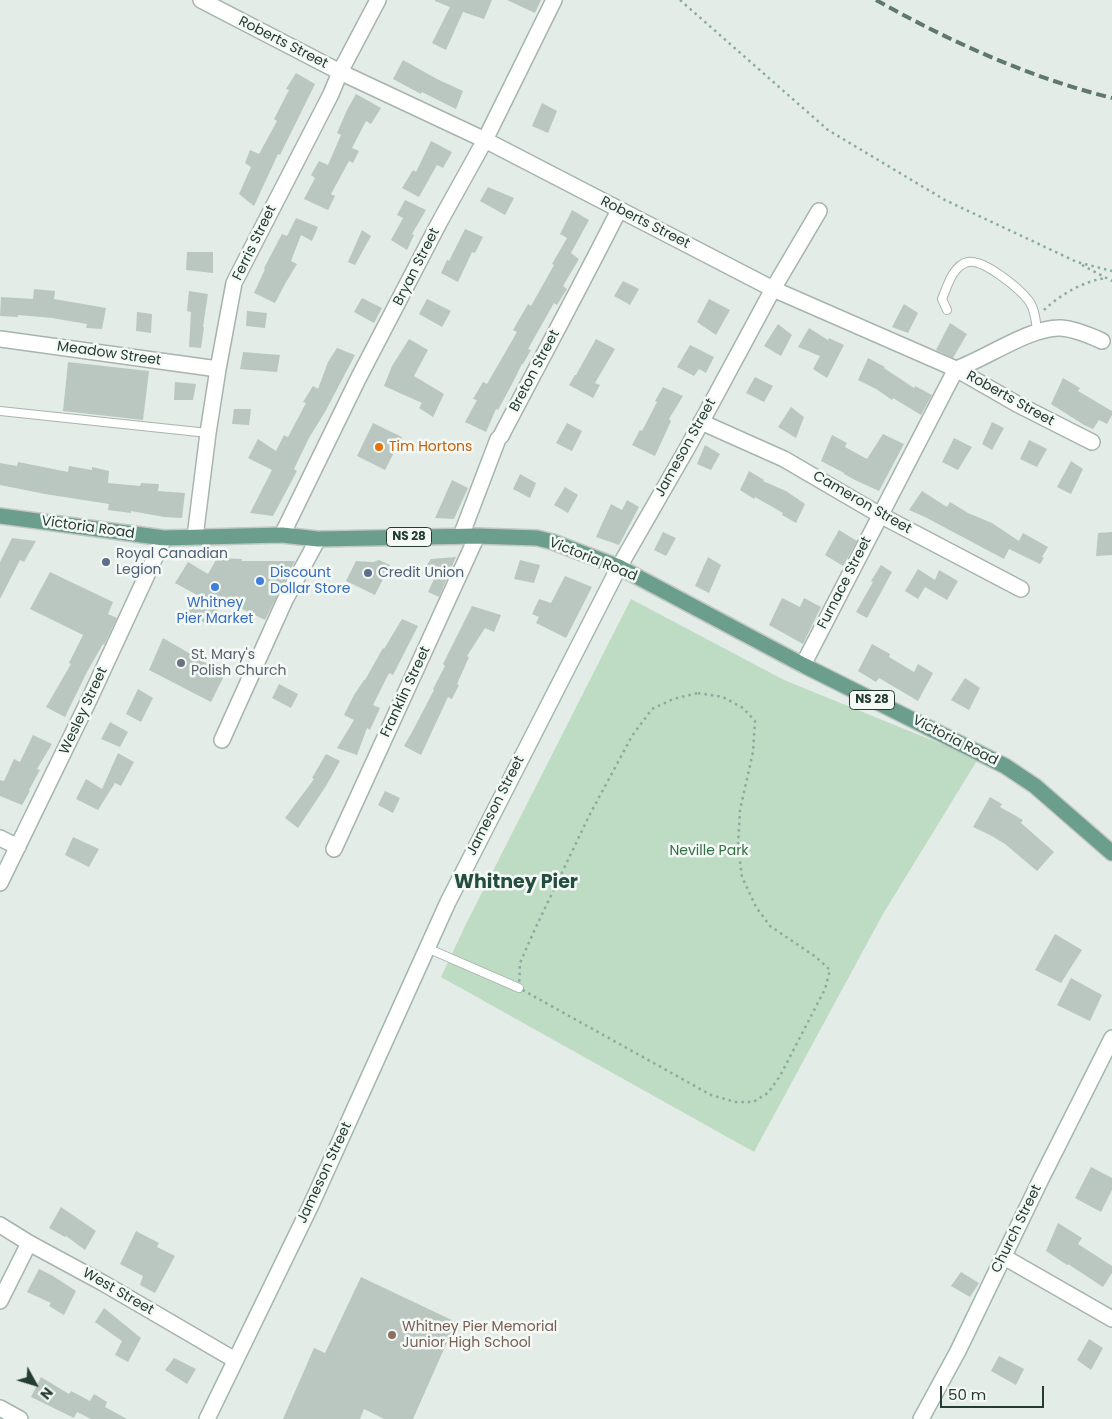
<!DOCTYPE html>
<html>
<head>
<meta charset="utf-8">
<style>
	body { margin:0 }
	#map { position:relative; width:1112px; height:1419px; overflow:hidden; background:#e4ece8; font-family:Poppins,sans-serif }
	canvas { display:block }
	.north { position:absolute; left:10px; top:1359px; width:50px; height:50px; -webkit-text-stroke:4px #f4f9f6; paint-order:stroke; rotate:129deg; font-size:14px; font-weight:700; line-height:20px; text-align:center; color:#243c34 }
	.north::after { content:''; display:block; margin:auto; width:18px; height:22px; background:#243c34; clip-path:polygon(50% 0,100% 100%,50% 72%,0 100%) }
	.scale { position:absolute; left:940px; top:1386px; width:104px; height:22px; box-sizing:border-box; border:2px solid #243c34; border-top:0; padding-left:6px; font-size:15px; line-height:18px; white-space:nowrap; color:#243c34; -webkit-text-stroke:4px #f4f9f6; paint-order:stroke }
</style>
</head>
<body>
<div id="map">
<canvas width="1112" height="1419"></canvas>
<div class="north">N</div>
<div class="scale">50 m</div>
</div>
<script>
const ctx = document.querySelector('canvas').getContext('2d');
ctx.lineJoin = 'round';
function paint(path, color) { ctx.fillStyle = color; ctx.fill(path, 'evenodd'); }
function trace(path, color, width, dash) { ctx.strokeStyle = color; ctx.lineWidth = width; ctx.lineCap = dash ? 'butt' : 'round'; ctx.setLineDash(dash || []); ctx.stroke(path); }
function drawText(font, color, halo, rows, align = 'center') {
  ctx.font = font + ' Poppins,sans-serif'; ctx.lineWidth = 5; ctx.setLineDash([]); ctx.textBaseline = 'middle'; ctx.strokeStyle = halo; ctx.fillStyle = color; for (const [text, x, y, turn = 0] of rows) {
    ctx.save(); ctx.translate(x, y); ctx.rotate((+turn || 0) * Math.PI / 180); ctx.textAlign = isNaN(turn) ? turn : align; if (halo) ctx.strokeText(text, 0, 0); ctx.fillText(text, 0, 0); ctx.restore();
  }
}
const green = new Path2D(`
	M631,599L784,680L978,759L883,914L754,1152L441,977L466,924Z`);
const building = new Path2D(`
	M435,0H492L484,19L463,12L446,50L432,43L450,7L435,1Z
	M507,0H541L535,13Z
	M403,60L437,79L463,91L456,109L422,92L421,94L393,79Z
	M296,73L315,84L280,155L278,154L254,206L239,194L251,167L245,163L250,150L259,154L277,121L274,119L289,90L286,89Z
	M356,94L381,108L371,124L366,121L352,148L359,151L353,163L349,161L331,194L335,196L328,210L304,199L315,178L311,175L319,161L328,165L341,135L337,133L347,110Z
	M542,103L557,111L548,133L532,126Z
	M431,141L452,152L443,168L437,165L419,197L402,188L413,170L416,172Z
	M488,187L514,198L505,215L480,201Z
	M405,200L426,210L412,234L414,235L407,250L391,240L403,218L397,215Z
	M572,210L589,220L571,253L579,259L563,286L567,289L557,305L554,303L528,349L531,350L523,364H522L511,386L498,410L496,409L486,432L465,422L477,400L473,399L483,382L487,384L517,332L513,330L528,304L531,306L554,265L552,264L567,238L560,234Z
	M296,218L318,227L312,241L301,235L291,261L297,264L285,284L275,303L254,293L265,269L264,268L282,234L287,236Z
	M465,229L483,237L475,253L472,252L458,282L441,273L447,260L449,261Z
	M362,230L371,236L355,265L348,262Z
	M187,252H213V273L186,270Z
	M623,281L639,289L630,305L614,296Z
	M34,289L55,291L54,299L106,308L102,329L86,328L87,324L52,318L18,315V317L0,316L1,297L33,299Z
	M189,291L208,294L203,327H204L201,348L189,347L191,312L187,311Z
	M362,298L382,308L374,323L354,312Z
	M427,299L451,311L442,327L419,314Z
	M709,299L730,310L716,335L697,322Z
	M904,304L918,313L908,333L892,327Z
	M247,311L267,313L265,328L246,326Z
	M137,312L152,314L151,333L136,331Z
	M950,323L967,334L953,358L936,350Z
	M778,324L792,335L781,356L764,346Z
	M809,328L828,340L829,338L844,345L827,378L813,369L820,356L798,347Z
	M409,339L428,350L414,376L444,394L433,417L419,408L422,403L384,386L392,366Z
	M596,339L615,349L595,383L600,385L593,398L569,385L575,375H576Z
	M690,345L714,357L706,373L699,369L694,376L677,367Z
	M337,348L355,355L325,412L309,438L294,469L297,471L273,516L250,513L272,470L248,458L258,439L276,451L284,435L288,437L306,403L303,402L313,386L318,389L328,362Z
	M243,352L280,355L277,372L240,369Z
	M868,358L885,367L884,368L914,388L915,386L932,395L921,415L893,398L892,400L876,389L858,380Z
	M68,362L149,371L143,420L63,411Z
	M755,377L773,386L764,402L746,393Z
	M1063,378L1080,388L1078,391L1112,411V415L1107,424L1099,420L1093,429L1084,425L1051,404Z
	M175,382L196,384L193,400H174Z
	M663,387L683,396L669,419L671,421L655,456L632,445L640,430L642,431L657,402L655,401Z
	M791,407L804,417L796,438L778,427Z
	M234,409H251L249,425L232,424Z
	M992,422L1004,428L992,450L982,444Z
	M373,423L402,437L385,470L357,456Z
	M567,423L582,431L572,451L556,443Z
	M883,434L904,444L879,491L855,480L844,474V473L821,461L832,435L847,443L845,447L867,459Z
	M954,438L972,447L958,470L942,462Z
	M1029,440L1047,449L1037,467L1020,459Z
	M705,445L720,454L711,470L697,464Z
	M1071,461L1083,469L1071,494L1057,487Z
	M18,462L68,472L69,466L92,470V467L109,471L108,483L140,486L141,483L159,484L158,491L185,493L182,518L164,517L131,511V513L108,510L109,504L45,494L0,485V463L17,466Z
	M749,471L764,480L763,481L786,491L805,504L796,523L782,515L783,513L755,497L754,499L740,490Z
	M520,474L536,483L530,498L513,489Z
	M452,480L468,488L454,519L435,518Z
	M565,487L578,495L568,513L554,505Z
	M922,491L947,507L950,502L968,513L992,523L1019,541L1023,533L1048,547L1042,557L1044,558L1040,564L1009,549L1004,559L925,517L909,510Z
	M627,500L639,507L619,545L596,537L611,504L622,510Z
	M839,530L857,541L843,566L825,555Z
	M663,532L676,538L666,556L654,550Z
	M1112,532V555L1096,556L1098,533Z
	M12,538L36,541L24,562L20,560L0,599V562Z
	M456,557L439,597L428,592L435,577L422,572L431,559Z
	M708,557L721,565L709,593L695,586Z
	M217,558L242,559V561H295L265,620L223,600L211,626L187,614L197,595L175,583L188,562L208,574Z
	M379,560L390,565L375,595L346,581L356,561L373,562Z
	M520,560L540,565L534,583L514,579Z
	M881,565L892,572L867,618L856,612L873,582L871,581Z
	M918,569L935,580L939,570L958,581L947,600L925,587L918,599L905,591Z
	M50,572L113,602L108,614L117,618L104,645L103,644L87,672L65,717L46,707L71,664L69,663L83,635L30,609Z
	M565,576L592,587L566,638L536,623L539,617L532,614L539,599L551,603Z
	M782,598L800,607L804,598L821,607L803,644L769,625Z
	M472,606L501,615L494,632L485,628L467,656L469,657L457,684L459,685L452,699L448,697L421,755L404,746L412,732L434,690L433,689L445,666L443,664Z
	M402,619L418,626L393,675L389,673L373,705L380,708L370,730L367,728L357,755L337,748L354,720L344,715L354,695L364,680H365L383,648L384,649Z
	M163,638L225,674L211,702L149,670Z
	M872,644L890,654L889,657L914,672L918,664L933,673L918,701L879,678L876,682L858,671Z
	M965,678L980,688L969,710L951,700Z
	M279,684L298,694L291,708L272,698Z
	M138,689L153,698L141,722L126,714Z
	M110,722L128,732L120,747L101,739Z
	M33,735L52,744L37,769L40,770L29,790L30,791L22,805L0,796V780L4,781L14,759L20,762Z
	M118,753L134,762L121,786L115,783L98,810L76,799L86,779L102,789Z
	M326,754L340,761L326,786L298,828L285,818L314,779L312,778Z
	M385,791L400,798L393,813L378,805Z
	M990,797L1002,804L1000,807L1023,820L1021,823L1054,852L1037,871L1005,844L990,835L973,827Z
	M73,837L99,849L89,867L65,855Z
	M1055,934L1082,950L1061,983L1035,970Z
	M1071,978L1102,995L1090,1021L1057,1005Z
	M1091,1167L1112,1178V1190L1101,1212L1075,1198Z
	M61,1207L96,1231L85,1250L66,1236L65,1237L49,1228Z
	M1058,1223L1082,1238L1078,1244L1112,1266V1273L1103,1287L1068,1264L1067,1265L1046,1251Z
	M136,1231L159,1243L157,1247L175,1256L155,1293L140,1285L143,1276L120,1264Z
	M39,1269L53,1276L76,1291L64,1315L49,1306L51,1303L27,1292Z
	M961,1272L979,1283L970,1297L951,1286Z
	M361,1277L456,1322L413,1419H384L364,1409L360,1419H283L314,1348L325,1353Z
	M104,1308L141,1338L128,1362L115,1355L122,1341L95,1322Z
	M1089,1339L1103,1348L1091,1370L1077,1360Z
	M999,1356L1024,1369L1016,1385L991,1371Z
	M174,1358L196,1369L187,1384L165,1370Z
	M41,1377L69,1394L71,1391L90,1401L94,1394L107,1402L105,1407L127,1419H91L77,1412L74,1418L31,1397Z`);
const path = new Path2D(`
	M680,0L828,130L945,200L1077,262L1112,271
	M1082,265L1112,281
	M1044,310C1061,294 1084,281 1106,278
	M698,693L723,697L743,708L755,721L753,752L740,810L738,847L742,877L756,907L770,926L816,957L830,970L825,989L780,1076L768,1093L753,1102H736L711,1095L519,988L520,963L535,929L589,816L632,736L652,709L673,699Z`);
const lane = new Path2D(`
	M947,310L942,299C947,287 953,265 968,262C984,259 1020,289 1029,301C1035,309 1036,322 1037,331
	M0,411L208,433
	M427,948L519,988`);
const street = new Path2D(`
	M201,0L340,72L485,140L773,289L956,369L1017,404L1092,442
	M0,339L218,369
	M956,369C985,359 1032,326 1061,328C1075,329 1089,335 1102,341
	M701,422L784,459L880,515L1021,589
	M282,535L359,377L439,223L485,140L554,0
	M461,536L498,439L501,436C540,361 581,286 619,210
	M195,537L208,433L218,369L234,283L331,94L340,72L378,0
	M619,567L689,445L773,289L819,211
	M803,665L956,369
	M222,740L285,600L318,539
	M0,838L18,847
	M334,849L477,536
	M0,883L89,700L164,538
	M0,1225L29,1243L103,1283L235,1360
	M1004,1257L1112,1319
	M0,1301L29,1243
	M0,1408L20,1419`);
const secondary = new Path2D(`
	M207,1419L311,1205L448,902L619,567
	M921,1419L958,1351L1040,1181L1112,1038`);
const primary = new Path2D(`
	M0,516L164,538L282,535L318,539L477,536L537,538L553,542L619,567L803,665L1005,766L1035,786L1112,853`);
const rail = new Path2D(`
	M876,0C951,42 1028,77 1112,98`);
const markers = [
	[379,447,5,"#e8710a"],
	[106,562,5,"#5c6f8a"],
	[368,573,5,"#5c6f8a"],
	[260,581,5,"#3f7fe0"],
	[215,587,5,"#3f7fe0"],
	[181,663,5,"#6b7280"],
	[392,1335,5,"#8d6e63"]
];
const shields = [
	[409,537,45],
	[872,700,45]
];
const shieldNames = [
	["NS 28",409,537],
	["NS 28",872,700]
];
const streetNames = [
	["Roberts Street",283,43,27],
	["Roberts Street",645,223,27],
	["Ferris Street",255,243,-64],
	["Bryan Street",417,267,-63],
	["Meadow Street",109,354,8],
	["Breton Street",535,371,-62],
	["Roberts Street",1010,399,29],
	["Jameson Street",686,448,-61],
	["Cameron Street",862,503,30],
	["Victoria Road",88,528,8],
	["Victoria Road",593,560,22],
	["Furnace Street",845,583,-63],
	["Franklin Street",406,692,-65],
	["Wesley Street",84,711,-65],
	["Victoria Road",955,741,27],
	["Jameson Street",496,806,-63],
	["Jameson Street",325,1173,-65],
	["Church Street",1017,1229,-64],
	["West Street",118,1292,30]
];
const foodNames = [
	["Tim Hortons",389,447]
];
const serviceNames = [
	["Royal Canadian",116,554],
	["Legion",116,570],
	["Credit Union",378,573]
];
const shopNames = [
	["Discount",270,573],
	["Dollar Store",270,589],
	["Whitney",215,603,"center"],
	["Pier Market",215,619,"center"]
];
const worshipNames = [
	["St. Mary's",191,655],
	["Polish Church",191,671]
];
const parkNames = [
	["Neville Park",709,851]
];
const educationNames = [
	["Whitney Pier Memorial",402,1327],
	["Junior High School",402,1343]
];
const districtNames = [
	["Whitney Pier",516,883]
];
paint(green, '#bedbc4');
paint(building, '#b9c7c0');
trace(lane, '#a7b4ae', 10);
trace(street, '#a7b4ae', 18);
trace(secondary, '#a3b7ae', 18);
trace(primary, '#c2c8c6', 18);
trace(path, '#87ad9e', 2.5, [2.5, 4]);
trace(lane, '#fff', 8);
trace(street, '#fff', 15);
trace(secondary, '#fff', 15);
trace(primary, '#6c9e8d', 15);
trace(rail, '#5f786f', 4, [10, 5]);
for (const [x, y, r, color] of markers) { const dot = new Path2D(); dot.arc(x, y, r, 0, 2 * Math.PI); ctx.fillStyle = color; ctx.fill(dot); trace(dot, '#f4f9f6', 2); }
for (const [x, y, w] of shields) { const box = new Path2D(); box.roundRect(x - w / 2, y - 9.5, w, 19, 4); ctx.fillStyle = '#f4f9f6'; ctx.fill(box); trace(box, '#243c34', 1); }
drawText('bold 12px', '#243c34', null, shieldNames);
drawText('14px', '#243c34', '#f4f9f6', streetNames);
drawText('14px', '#c56008', '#f4f9f6', foodNames, 'left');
drawText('14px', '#4e5e75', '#f4f9f6', serviceNames, 'left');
drawText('14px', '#366cbe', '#f4f9f6', shopNames, 'left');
drawText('14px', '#5b616d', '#f4f9f6', worshipNames, 'left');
drawText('14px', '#327045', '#f4f9f6', parkNames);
drawText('14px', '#785e54', '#f4f9f6', educationNames, 'left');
drawText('bold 19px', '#224d3f', '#f4f9f6', districtNames);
</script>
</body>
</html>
